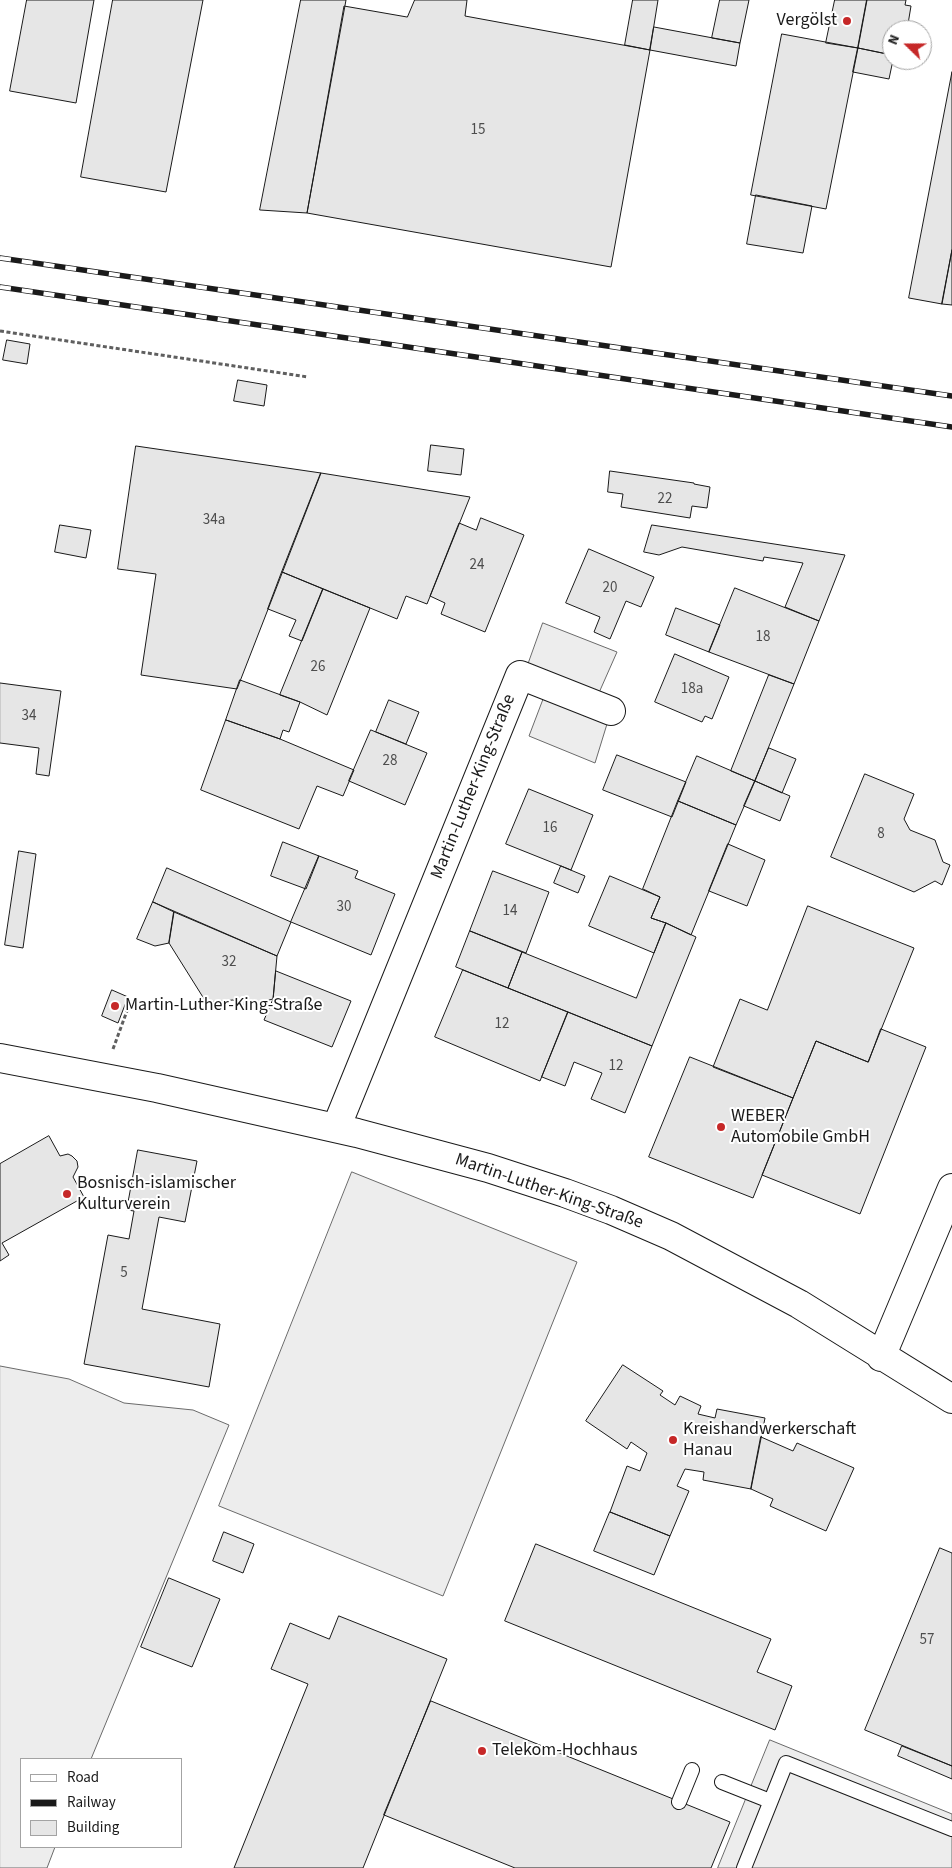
<!DOCTYPE html>
<html>
<head>
<meta charset="utf-8">
<style>
	body { margin:0 }
	#map { position:relative; width:952px; height:1868px; overflow:hidden; background:#fff; font-family:"Source Sans 3",sans-serif }
	canvas { display:block }
	.legend { position:absolute; left:20px; top:1758px; width:162px; height:90px; box-sizing:border-box; background:#fff; border:1px solid #a3a3a3; margin:0; padding:6px 9px; list-style:none; font-size:15px; color:#1a1a1a }
	.legend li { display:flex; align-items:center; gap:10px; height:25px }
	.legend b { width:25px; border:1px solid #a3a3a3 }
	.north { position:absolute; left:882px; top:20px; width:50px; height:50px; box-sizing:border-box; background:#fff; border:1px solid #a3a3a3; border-radius:50%; rotate:292deg; font-size:14px; font-weight:700; line-height:20px; text-align:center; color:#1a1a1a }
	.north::after { content:''; display:block; margin:auto; width:18px; height:22px; background:#c62828; clip-path:polygon(50% 0,100% 100%,50% 72%,0 100%) }
</style>
</head>
<body>
<div id="map">
<canvas width="952" height="1868"></canvas>
<ul class="legend">
<li><b style="height:6px;background:#fff"></b>Road</li>
<li><b style="height:6px;background:#1a1a1a"></b>Railway</li>
<li><b style="height:14px;background:#e6e6e6"></b>Building</li>
</ul>
<div class="north">N</div>
</div>
<script>
const ctx = document.querySelector('canvas').getContext('2d');
ctx.lineJoin = 'round';
function paint(path, color) { ctx.fillStyle = color; ctx.fill(path, 'evenodd'); }
function trace(path, color, width, dash) { ctx.strokeStyle = color; ctx.lineWidth = width; ctx.lineCap = dash ? 'butt' : 'round'; ctx.setLineDash(dash || []); ctx.stroke(path); }
function drawText(font, color, halo, rows, align = 'center') {
  ctx.font = font + ' "Source Sans 3",sans-serif'; ctx.lineWidth = 4; ctx.setLineDash([]); ctx.textBaseline = 'middle'; ctx.strokeStyle = halo; ctx.fillStyle = color; for (const [text, x, y, turn = 0] of rows) {
    ctx.save(); ctx.translate(x, y); ctx.rotate((+turn || 0) * Math.PI / 180); ctx.textAlign = isNaN(turn) ? turn : align; if (halo) ctx.strokeText(text, 0, 0); ctx.fillText(text, 0, 0); ctx.restore();
  }
}
const built = new Path2D(`
	M543,623L617,652L594,704L611,711L595,763L529,736L548,686L524,676Z
	M352,1172L577,1262L443,1596L219,1506Z
	M0,1366L69,1379L124,1403L193,1410L229,1425L91,1759H21V1847H55L47,1868H0Z
	M770,1740L952,1814V1868H718Z`);
const building = new Path2D(`
	M27,0H94L76,103L10,91Z
	M113,0H203L166,192L81,177Z
	M301,0H346L307,213L260,210Z
	M415,0H467L465,16L650,50L611,267L307,213L344,6L407,17Z
	M633,0H658L650,50L625,45Z
	M720,0H749L740,43L712,38Z
	M835,0H867L858,48L826,43Z
	M867,0H906L905,5L911,6L907,30H892V55L858,48Z
	M654,27L740,43L736,66L650,50Z
	M782,34L858,48L826,209L751,195Z
	M858,48L892,55L893,60L889,79L853,72Z
	M952,72V250L942,304L909,298Z
	M756,195L812,206L803,253L747,244Z
	M952,250V305L942,304Z
	M7,340L30,344L27,364L3,360Z
	M238,380L267,385L264,406L234,401Z
	M431,445L464,449L461,475L428,471Z
	M136,446L321,473L237,689L141,675L156,574L118,569Z
	M610,471L694,483V484L710,487L707,508L692,506L690,518L621,507L623,494L608,492Z
	M321,473L470,497L427,604L406,596L397,619L282,572Z
	M481,518L524,535L485,632L441,614L445,603L430,596L459,523L476,530Z
	M60,525L91,530L86,558L55,552Z
	M652,525L845,555L819,621L785,607L803,563L764,557L763,561L682,547L659,555L644,552Z
	M589,549L654,577L641,607L626,601L610,639L594,632L600,617L566,603Z
	M282,572L323,589L302,641L289,636L296,620L268,609Z
	M735,588L819,621L794,684L709,652Z
	M323,589L370,608L327,715L300,702L280,695Z
	M676,608L720,625L709,652L666,635Z
	M675,654L729,677L712,719L705,716L702,722L655,702Z
	M769,675L794,684L755,781L731,771Z
	M240,680L300,702L289,732L283,730L280,739L226,720Z
	M0,683L61,691L49,776L36,774L39,748L0,743Z
	M389,700L419,712L406,744L376,732Z
	M226,720L280,739L354,770L343,796L317,786L299,829L201,790Z
	M371,730L427,753L405,805L349,781Z
	M769,748L796,759L782,793L755,781Z
	M617,755L686,782L672,817L603,790Z
	M697,756L755,781L736,825L678,801Z
	M865,774L914,794L904,819L910,830L935,840L943,862L950,865L942,885L935,881L914,892L831,857Z
	M755,781L790,796L780,821L744,806Z
	M529,789L593,815L571,870L506,844Z
	M678,801L736,825L691,935L666,923L651,918L660,897L643,889Z
	M283,842L319,856L306,889L271,876Z
	M728,844L765,860L747,906L709,891Z
	M19,851L36,854L23,948L5,945Z
	M319,856L358,871L355,878L395,894L371,955L291,922Z
	M561,866L585,876L578,893L554,883Z
	M167,868L291,922L277,956L153,902Z
	M493,871L549,892L526,953L470,931Z
	M610,876L660,897L651,918L666,923L654,953L589,926Z
	M153,902L174,912L169,943L155,946L137,939Z
	M808,906L914,948L868,1062L816,1041L793,1098L713,1067L740,999L767,1010Z
	M174,912L277,956L273,999L245,1006L233,1000L206,1002L169,943Z
	M666,923L696,937L652,1046L508,988L522,952L636,998Z
	M470,931L522,952L508,988L456,967Z
	M463,970L568,1012L540,1081L435,1037Z
	M276,971L351,1001L332,1047L264,1020L273,999Z
	M112,990L128,997L118,1023L102,1016Z
	M568,1012L652,1046L625,1113L591,1099L602,1073L574,1062L565,1086L542,1077Z
	M881,1029L926,1047L860,1214L762,1175L816,1041L868,1062Z
	M690,1057L793,1098L753,1198L649,1157Z
	M49,1136L60,1156L68,1154L72,1156L77,1161L78,1167L73,1177L84,1197L2,1243L9,1255L0,1261V1164Z
	M138,1150L197,1161L185,1222L159,1217L142,1309L220,1324L209,1387L84,1364L108,1235L129,1239L134,1211L127,1210Z
	M623,1365L663,1391L660,1395L675,1405L680,1396L701,1406L698,1414L715,1418L717,1409L765,1418L751,1489L703,1480L704,1472L685,1469L677,1486L689,1491L670,1536L610,1512L627,1466L640,1471L647,1453L631,1442L627,1449L586,1421Z
	M761,1437L793,1451L797,1443L854,1468L826,1531L770,1506L773,1499L751,1489Z
	M610,1512L670,1536L654,1575L594,1551Z
	M224,1532L254,1544L243,1573L213,1561Z
	M536,1544L771,1639L757,1672L792,1686L775,1730L505,1621Z
	M940,1548L952,1553V1766L865,1730Z
	M169,1578L220,1599L192,1667L141,1647Z
	M339,1616L447,1659L363,1868H234L308,1684L271,1669L290,1623L329,1639Z
	M431,1701L730,1822L711,1868H515L384,1815Z
	M902,1746L952,1766V1779L898,1756Z`);
const path = new Path2D(`
	M0,331L308,377
	M113,1049L131,1000`);
const lane = new Path2D(`
	M722,1782L770,1801
	M679,1802L692,1770
	M744,1868L786,1763L952,1829`);
const street = new Path2D(`
	M0,1058L157,1088L357,1133L488,1168L565,1193L611,1210L671,1236L799,1304L952,1399
	M336,1128L520,675L611,711
	M881,1357L952,1188`);
const rail = new Path2D(`
	M0,258L952,396
	M0,287L952,427`);
const markers = [
	[847,21,5,"#c62828"],
	[115,1006,5,"#c62828"],
	[721,1127,5,"#c62828"],
	[67,1194,5,"#c62828"],
	[673,1440,5,"#c62828"],
	[482,1751,5,"#c62828"]
];
const numberNames = [
	["15",478,131],
	["22",665,500],
	["34a",214,521],
	["24",477,566],
	["20",610,589],
	["18",763,638],
	["26",318,668],
	["18a",692,690],
	["34",29,717],
	["28",390,762],
	["16",550,829],
	["8",881,835],
	["30",344,908],
	["14",510,912],
	["32",229,963],
	["12",502,1025],
	["12",616,1067],
	["5",124,1274],
	["57",927,1641]
];
const poiNames = [
	["Vergölst",837,21,"right"],
	["Martin-Luther-King-Straße",125,1006],
	["WEBER",731,1117],
	["Automobile GmbH",731,1138],
	["Bosnisch-islamischer",77,1184],
	["Kulturverein",77,1205],
	["Kreishandwerkerschaft",683,1430],
	["Hanau",683,1451],
	["Telekom-Hochhaus",492,1751]
];
const streetNames = [
	["Martin-Luther-King-Straße",474,787,-68],
	["Martin-Luther-King-Straße",549,1192,19]
];
paint(built, '#ededed');
trace(built, '#6a6a6a', 1);
paint(building, '#e6e6e6');
trace(building, '#1a1a1a', 1);
trace(lane, '#1a1a1a', 16);
trace(street, '#1a1a1a', 30);
trace(path, '#5f5f5f', 3, [4, 2.5]);
trace(lane, '#fff', 14);
trace(street, '#fff', 28);
trace(rail, '#1a1a1a', 5.5);
trace(rail, '#fff', 4, [11]);
for (const [x, y, r, color] of markers) { const dot = new Path2D(); dot.arc(x, y, r, 0, 2 * Math.PI); ctx.fillStyle = color; ctx.fill(dot); trace(dot, '#fff', 2); }
drawText('15px', '#4d4d4d', null, numberNames);
drawText('18px', '#1a1a1a', '#fff', poiNames, 'left');
drawText('18px', '#1a1a1a', '#fff', streetNames);
</script>
</body>
</html>
